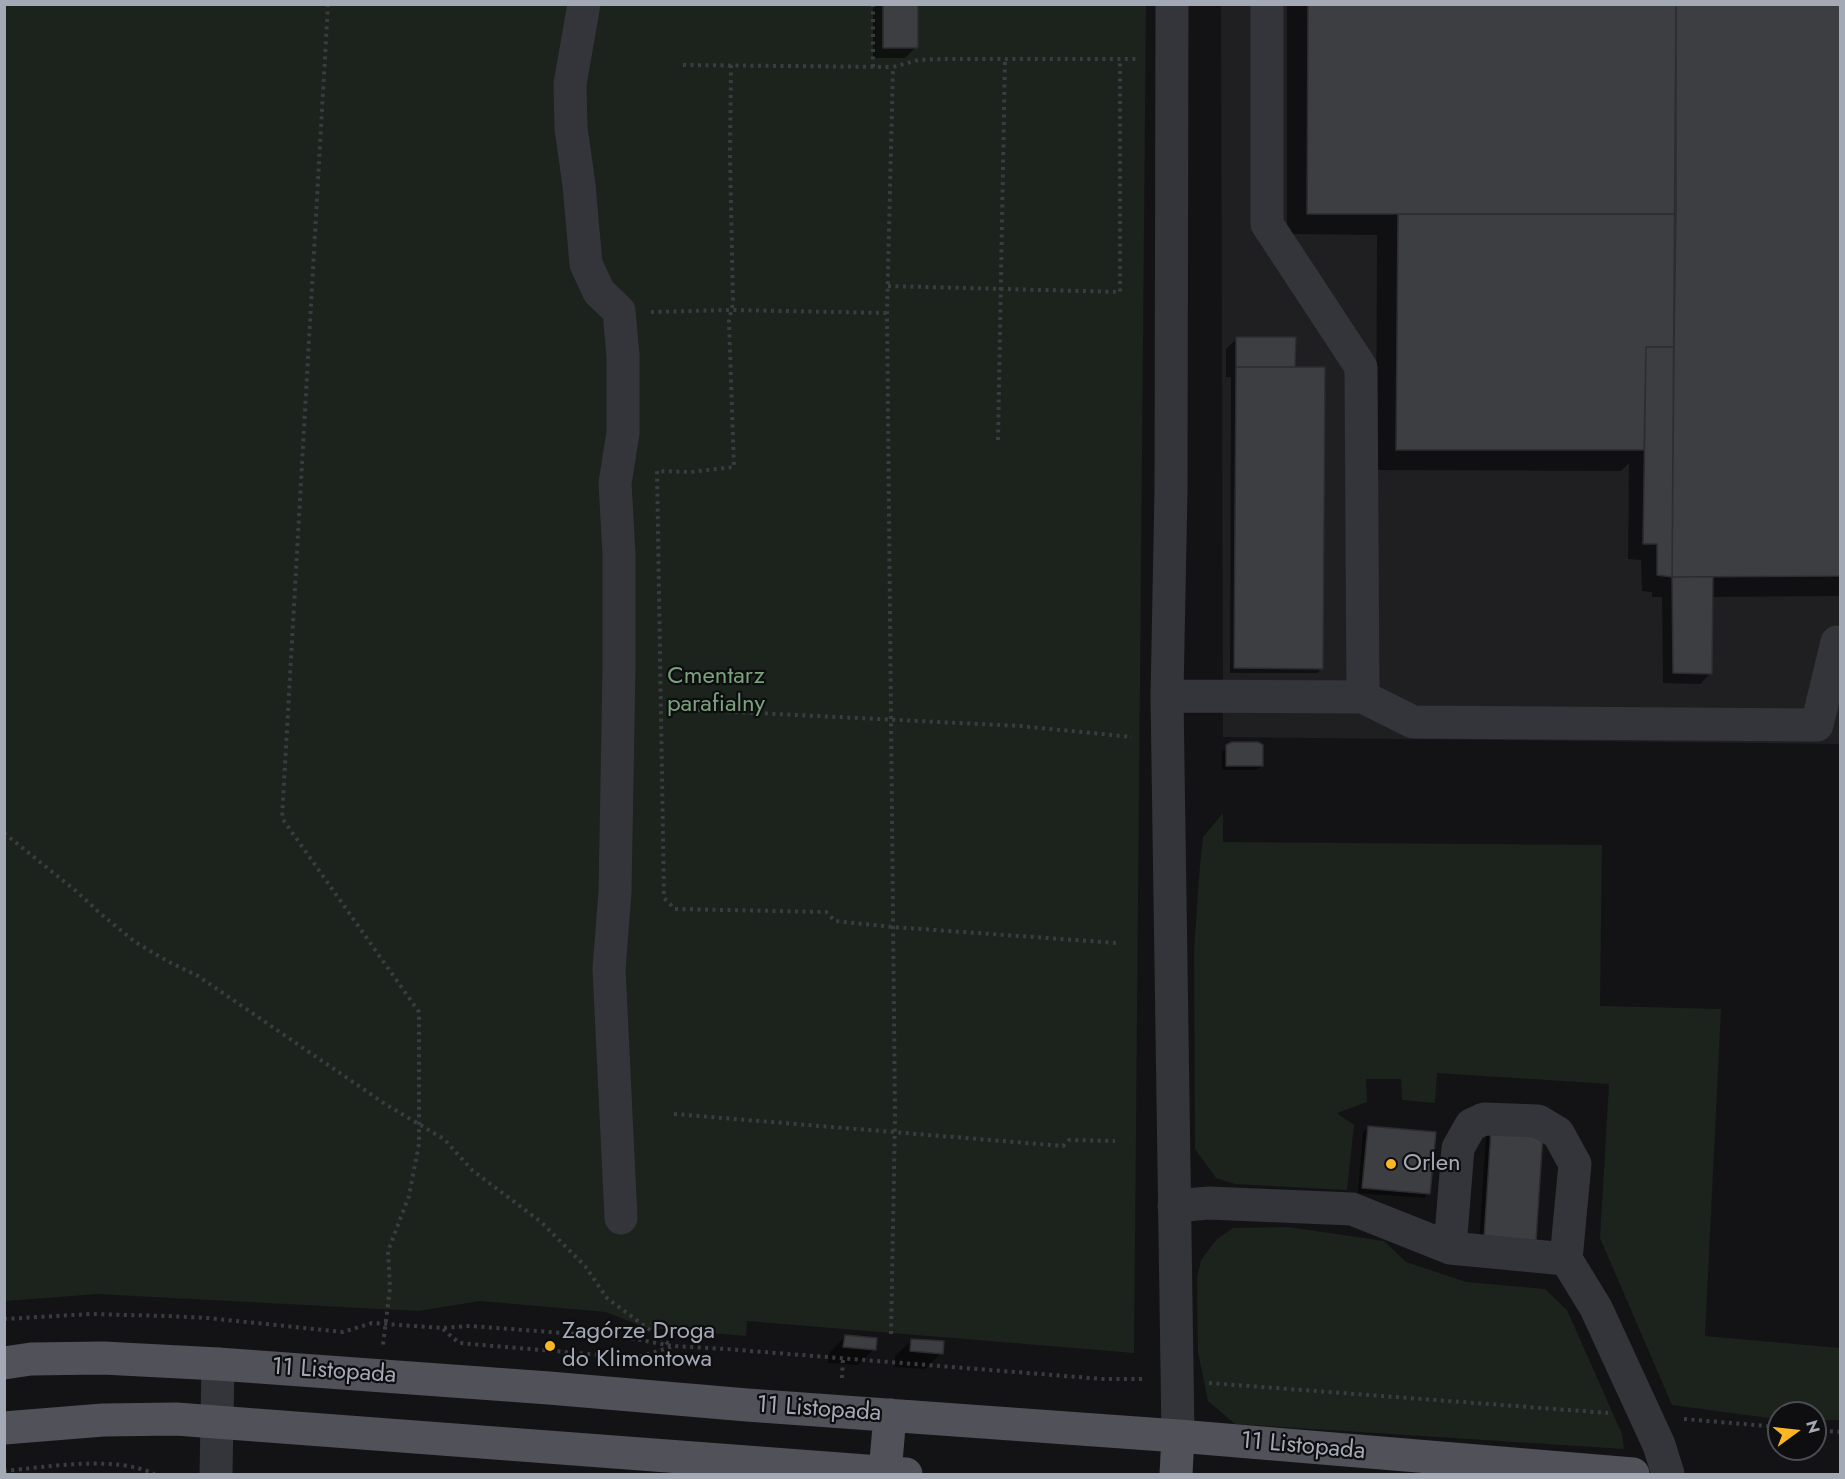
<!DOCTYPE html>
<html>
<head>
<meta charset="utf-8">
<style>
	body { margin:0 }
	#map { position:relative; width:1845px; height:1479px; overflow:hidden; background:#131315; font-family:Jost,sans-serif }
	canvas { display:block }
	.frame { position:absolute; inset:0; border:6px solid #a4a9b6; pointer-events:none }
	.north { position:absolute; left:1767px; top:1401px; width:60px; height:60px; box-sizing:border-box; background:#0e0e10; border:2px solid #4a4c52; border-radius:50%; rotate:75deg; font-size:16px; font-weight:700; line-height:24px; text-align:center; color:#a4a9b6 }
	.north::after { content:''; display:block; margin:auto; width:21px; height:27px; background:#fcb624; clip-path:polygon(50% 0,100% 100%,50% 72%,0 100%) }
</style>
</head>
<body>
<div id="map">
<canvas width="1845" height="1479"></canvas>
<div class="frame"></div>
<div class="north">N</div>
</div>
<script>
const ctx = document.querySelector('canvas').getContext('2d');
ctx.lineJoin = 'round';
function paint(path, color) { ctx.fillStyle = color; ctx.fill(path, 'evenodd'); }
function trace(path, color, width, dash) { ctx.strokeStyle = color; ctx.lineWidth = width; ctx.lineCap = dash ? 'butt' : 'round'; ctx.setLineDash(dash || []); ctx.stroke(path); }
function drawText(font, color, halo, rows, align = 'center') {
  ctx.font = font + ' Jost,sans-serif'; ctx.lineWidth = 4.5; ctx.setLineDash([]); ctx.textBaseline = 'middle'; ctx.strokeStyle = halo; ctx.fillStyle = color; for (const [text, x, y, turn = 0] of rows) {
    ctx.save(); ctx.translate(x, y); ctx.rotate((+turn || 0) * Math.PI / 180); ctx.textAlign = isNaN(turn) ? turn : align; if (halo) ctx.strokeText(text, 0, 0); ctx.fillText(text, 0, 0); ctx.restore();
  }
}
const built = new Path2D(`
	M1221,5H1840V744L1223,737Z`);
const green = new Path2D(`
	M5,5H1146L1134,1353L747,1321L746,1336L647,1328L606,1312L480,1301L418,1311L98,1294L5,1301Z
	M1223,813V842L1602,845L1600,1006L1721,1009L1705,1336L1840,1348V1420H1815V1413H1779V1419H1776L1672,1405L1600,1238L1609,1084L1437,1073L1435,1103L1402,1100L1401,1079H1366L1367,1102L1337,1113L1354,1125L1347,1190L1235,1184L1216,1178L1195,1149L1194,951L1200,865L1203,837Z
	M1288,1227L1384,1241L1406,1262L1466,1282L1545,1289L1567,1310L1622,1434L1624,1449L1235,1424L1208,1401L1198,1352L1197,1278L1201,1260L1217,1239L1233,1228Z`);
const shadow = new Path2D(`
	M873,4H916V47L905,58H873Z
	M1287,4H1840V596L1711,597V673L1700,684L1663,683L1662,597H1652V592L1642,591L1641,560L1628,559L1629,463L1621,471L1376,470L1377,235L1287,234Z
	M1237,338L1322,668L1317,673H1230L1231,377H1226V349Z
	M1227,747L1262,765L1257,770H1222V752Z
	M1368,1128L1429,1193L1424,1198L1358,1193L1363,1133Z
	M1491,1131L1534,1241L1479,1242L1486,1136Z
	M845,1337L874,1349L858,1365L828,1363L829,1353Z
	M912,1340L941,1353L925,1369L895,1367V1356Z`);
const building = new Path2D(`
	M883,4H918V48H883Z
	M1308,4H1676V214H1307Z
	M1676,4H1840V576L1672,577Z
	M1398,214H1676L1674,347H1646L1644,450H1396Z
	M1236,337H1296L1295,367H1236Z
	M1646,347H1674L1672,577L1657,575V544H1643Z
	M1236,367H1325L1323,669L1234,668Z
	M1672,577H1713L1712,674L1673,673Z
	M1232,742H1258L1263,745V766H1226V745Z
	M1368,1126L1436,1132L1430,1194L1362,1188Z
	M1491,1130L1543,1133L1536,1241L1484,1238Z
	M845,1335L877,1338L876,1350L843,1347Z
	M911,1339L944,1341L943,1354L910,1351Z`);
const path = new Path2D(`
	M328,4L282,818L419,1012V1144L409,1196L388,1251L390,1288L383,1345
	M683,65L893,67
	M731,65L730,156L733,303L729,321L734,467L691,472L657,471L664,898L675,909L826,912L835,921L893,927L1117,943
	M873,67V4
	M888,286L1120,292V59
	M651,312L731,310L887,313
	M998,440L1005,59
	M675,709L1020,726L1132,737
	M4,833L76,891L101,914L135,942L169,962L198,976L385,1104L444,1139L472,1170L541,1222L585,1266L607,1298L670,1345
	M674,1114L1063,1146L1069,1140L1115,1141
	M4,1319L90,1314L167,1316L208,1318L343,1332L372,1323L442,1328L470,1326L630,1338L672,1346L726,1349L1103,1379H1144
	M443,1329L459,1343L636,1358L671,1347
	M891,1334L895,1118L887,313L893,67L918,60L942,59H1139
	M842,1378L843,1358
	M1209,1383L1608,1413
	M1684,1419L1779,1427
	M1815,1430L1840,1432
	M4,1471C47,1467 116,1455 154,1474`);
const minor = new Path2D(`
	M584,4L570,84L571,128L579,185L586,264L599,292L619,311L623,356V433L615,483L619,554V668L615,892L609,969L621,1218
	M1172,4L1171,490L1167,696L1178,1436
	M1267,4V224L1361,367L1363,697
	M1167,696L1363,697L1413,722L1817,725L1837,642
	M1174,1206L1209,1203L1352,1209L1450,1248L1566,1259L1596,1308L1659,1445L1668,1474
	M1450,1248L1458,1148L1471,1125L1484,1119L1538,1121L1558,1133L1575,1164L1566,1259
	M216,1474L218,1364`);
const major = new Path2D(`
	M4,1363L31,1359L103,1358L218,1364L549,1388L747,1405L1178,1436L1633,1474
	M4,1428L103,1420L176,1419L906,1474
	M885,1473L890,1415
	M1176,1474L1178,1436`);
const markers = [
	[1391,1164,6,"#fcb624"],
	[550,1346,6,"#fcb624"]
];
const parkNames = [
	["Cmentarz",716,677],
	["parafialny",716,705]
];
const poiNames = [
	["Orlen",1403,1164],
	["Zagórze Droga",562,1332],
	["do Klimontowa",562,1360]
];
const streetNames = [
	["11 Listopada",334,1372,4],
	["11 Listopada",819,1410,4],
	["11 Listopada",1303,1447,5]
];
paint(built, '#1f1f22');
paint(green, '#1b231c');
paint(shadow, '#0007');
paint(building, '#3d3e42');
trace(building, '#2d2d31', 1.5);
trace(path, '#3a3c41', 4, [3, 4.5]);
trace(minor, '#34353a', 33);
trace(major, '#505159', 33);
for (const [x, y, r, color] of markers) { const dot = new Path2D(); dot.arc(x, y, r, 0, 2 * Math.PI); ctx.fillStyle = color; ctx.fill(dot); trace(dot, '#0e0e10', 2); }
drawText('24px', '#79a27c', '#0e0e10', parkNames);
drawText('24px', '#a4a9b6', '#0e0e10', poiNames, 'left');
drawText('24px', '#a4a9b6', '#0e0e10', streetNames);
</script>
</body>
</html>
